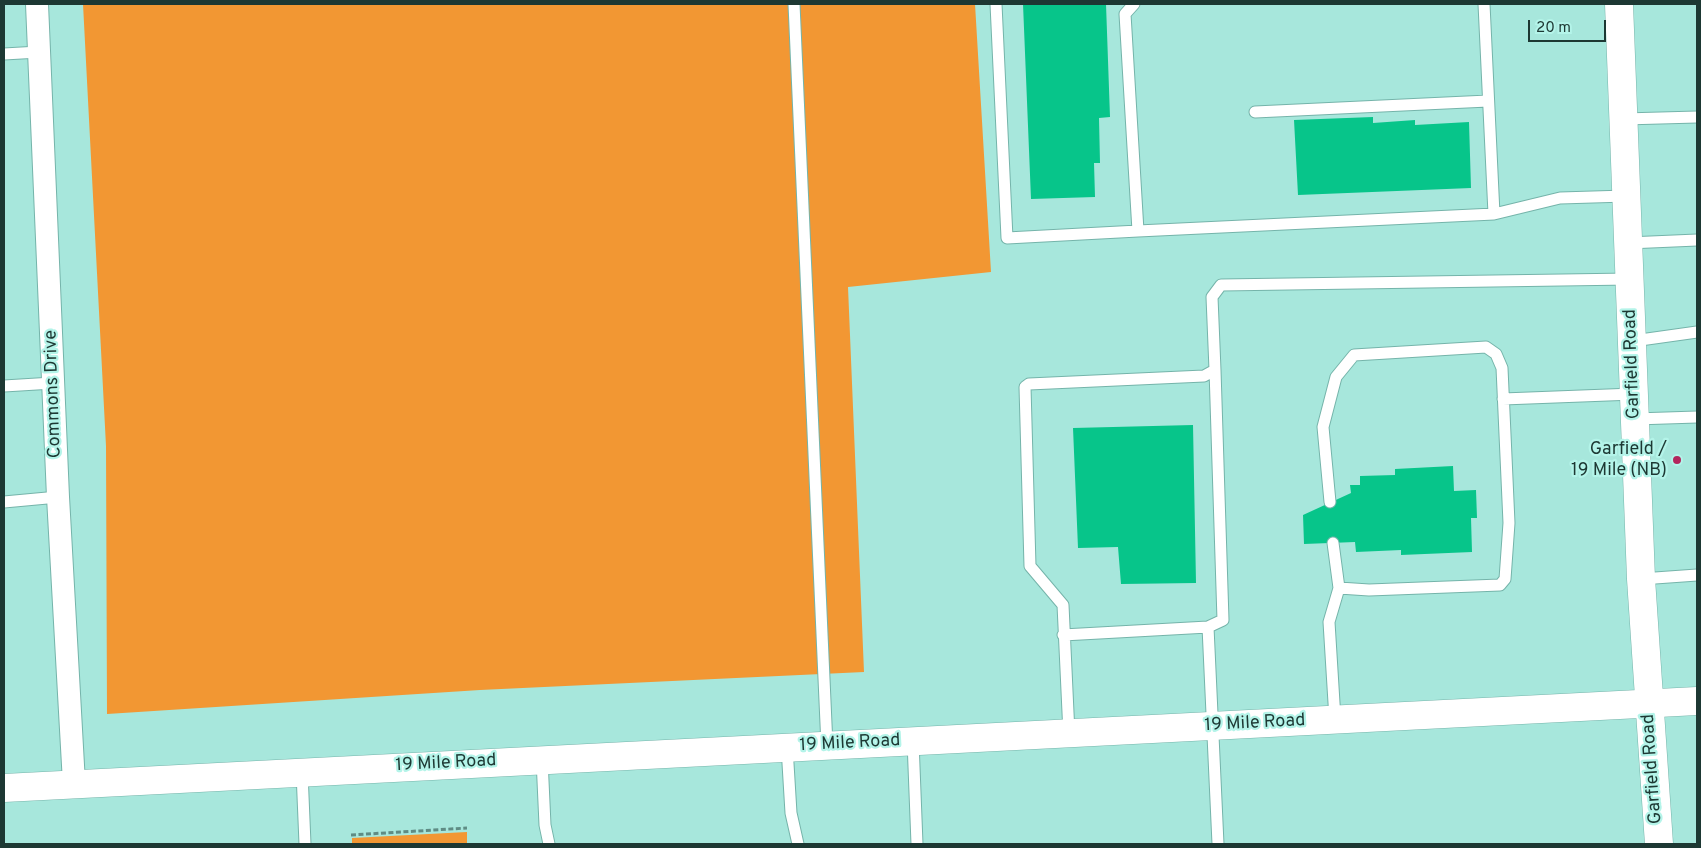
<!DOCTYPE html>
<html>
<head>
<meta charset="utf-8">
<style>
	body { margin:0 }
	#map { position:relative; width:1701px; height:848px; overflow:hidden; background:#a7e7dc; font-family:Overpass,sans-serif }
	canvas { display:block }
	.frame { position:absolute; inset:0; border:5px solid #1d3833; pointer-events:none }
	.scale { position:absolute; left:1528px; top:20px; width:78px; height:22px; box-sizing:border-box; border:2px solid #1d3833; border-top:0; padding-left:6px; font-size:15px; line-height:18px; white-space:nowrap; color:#1d3833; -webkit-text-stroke:4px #b4f4e9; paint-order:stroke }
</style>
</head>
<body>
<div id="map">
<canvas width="1701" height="848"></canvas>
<div class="frame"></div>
<div class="scale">20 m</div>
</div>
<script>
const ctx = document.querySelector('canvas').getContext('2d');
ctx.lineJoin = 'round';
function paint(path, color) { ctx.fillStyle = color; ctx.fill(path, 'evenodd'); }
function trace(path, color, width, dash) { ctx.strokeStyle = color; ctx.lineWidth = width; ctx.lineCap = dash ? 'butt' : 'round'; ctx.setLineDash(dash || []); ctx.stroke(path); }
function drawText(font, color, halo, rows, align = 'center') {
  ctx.font = font + ' Overpass,sans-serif'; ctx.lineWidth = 4.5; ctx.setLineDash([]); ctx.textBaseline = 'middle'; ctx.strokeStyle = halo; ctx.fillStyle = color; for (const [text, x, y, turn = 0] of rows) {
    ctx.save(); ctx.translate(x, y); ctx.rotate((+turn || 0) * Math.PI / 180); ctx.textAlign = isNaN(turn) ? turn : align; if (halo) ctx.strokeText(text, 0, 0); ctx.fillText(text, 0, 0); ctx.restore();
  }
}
const green = new Path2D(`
	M83,4H975L991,272L848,287L864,672L480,690L107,714L106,446Z
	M467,832V844H352V838Z`);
const building = new Path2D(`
	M1023,4H1106L1110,117L1099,118L1100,163H1094L1095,197L1031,199Z
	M1373,117V123L1415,120V125L1469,122L1471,188L1298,195L1294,120Z
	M1193,425L1196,583L1121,584L1118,547L1078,548L1073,428Z
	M1453,466L1454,491L1476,490L1477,518H1471L1472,552L1401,555V550L1356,552L1355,542L1304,544L1303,515L1351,493L1350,485H1360V476L1395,475V469Z`);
const path = new Path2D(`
	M351,835L467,828`);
const lane = new Path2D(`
	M794,4L827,746
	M996,4L1007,238L1138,231
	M1134,4L1125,14L1138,231L1494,214L1560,198L1626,196
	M1484,4L1494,214
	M4,54L39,52
	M1255,112L1488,101
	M1624,119L1697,117
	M1628,243L1697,240
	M1633,341L1697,332
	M1215,370L1223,620L1208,627L1218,844
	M4,386L53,383
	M1503,399L1634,394
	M1635,419L1697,417
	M4,502L58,497
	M1330,502L1323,427L1336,377L1354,355L1486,347L1496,354L1502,368L1509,523L1505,579L1500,585L1369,590L1339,588L1329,622L1335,719
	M1333,543L1339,588
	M1641,579L1697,575
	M1063,635L1208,627
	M1069,734L1063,605L1030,566L1025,387L1029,384L1204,376L1215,370L1212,297L1221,285L1630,279
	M913,741L917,844
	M787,747L791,813L798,844
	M542,759L545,825L549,844
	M302,772L305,844`);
const street = new Path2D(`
	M37,4L58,497L74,783`);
const secondary = new Path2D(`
	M1619,4L1641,579L1659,844
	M4,788L1697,701`);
const markers = [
	[1677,460,5,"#b3265d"]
];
const streetNames = [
	["Garfield Road",1633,364,-92],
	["Commons Drive",54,394,-92],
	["19 Mile Road",1255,724,-3],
	["19 Mile Road",850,744,-3],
	["19 Mile Road",446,764,-3],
	["Garfield Road",1653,769,-94]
];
const poiNames = [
	["Garfield /",1667,450],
	["19 Mile (NB)",1667,471]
];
paint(green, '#f29733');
paint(building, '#07c58a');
trace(lane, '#75b4aa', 13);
trace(street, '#75b4aa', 24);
trace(secondary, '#75b4aa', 29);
trace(path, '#5f8c84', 3, [5, 2.5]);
trace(lane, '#fff', 11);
trace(street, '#fff', 22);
trace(secondary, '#fff', 28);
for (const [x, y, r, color] of markers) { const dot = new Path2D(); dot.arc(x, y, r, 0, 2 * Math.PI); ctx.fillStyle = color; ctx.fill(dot); trace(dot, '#b4f4e9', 2); }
drawText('18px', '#1d3833', '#b4f4e9', streetNames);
drawText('18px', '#1d3833', '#b4f4e9', poiNames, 'right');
</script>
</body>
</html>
